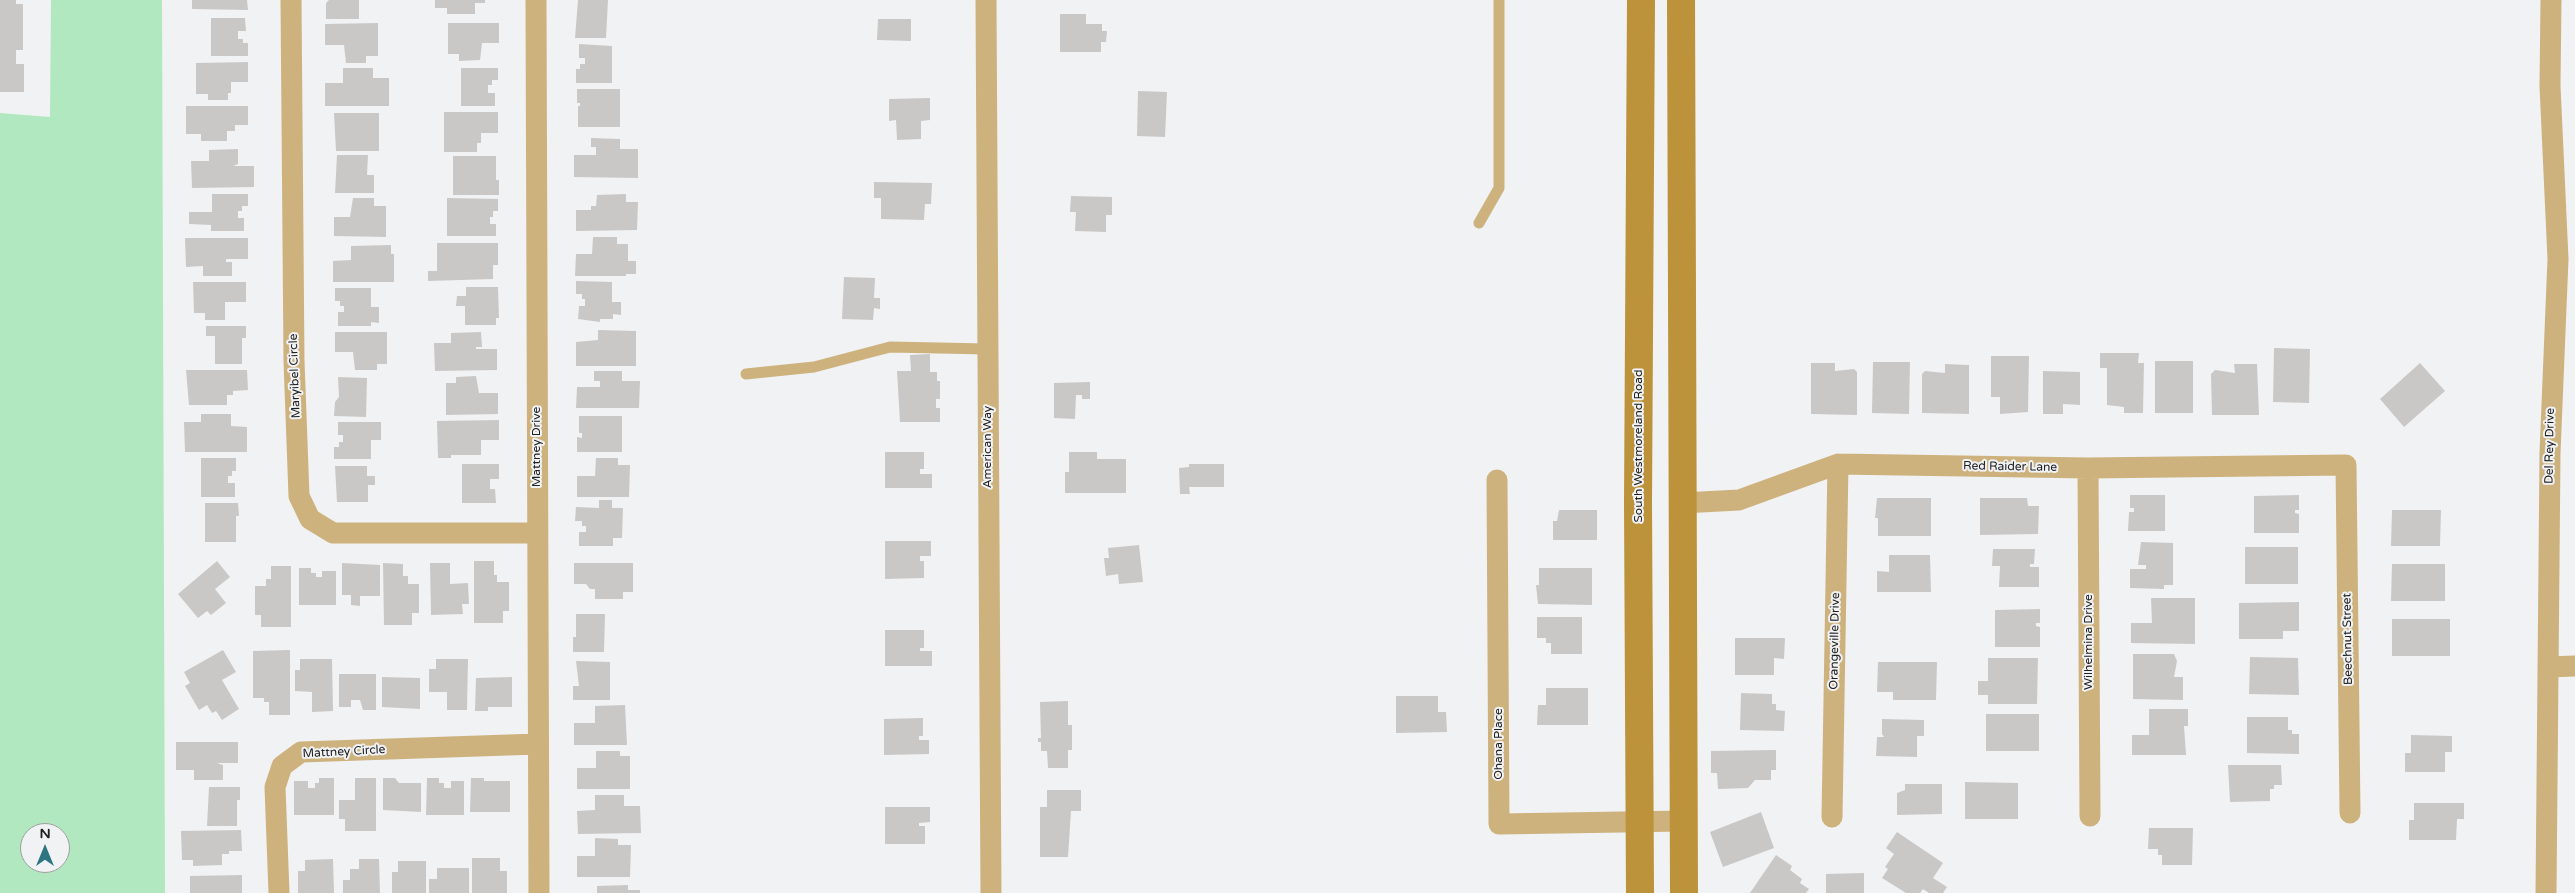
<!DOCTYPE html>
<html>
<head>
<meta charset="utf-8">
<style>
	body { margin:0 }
	#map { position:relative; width:2575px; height:893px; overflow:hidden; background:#f1f2f4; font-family:"Varela Round",sans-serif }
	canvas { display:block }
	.north { position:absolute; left:20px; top:823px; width:50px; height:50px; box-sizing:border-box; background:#f1f2f4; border:1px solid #9e9ea0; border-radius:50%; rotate:0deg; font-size:14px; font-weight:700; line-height:20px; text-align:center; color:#212122 }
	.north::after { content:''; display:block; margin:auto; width:18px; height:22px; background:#2d7580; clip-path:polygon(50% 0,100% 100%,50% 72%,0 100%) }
</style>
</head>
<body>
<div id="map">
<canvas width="2575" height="893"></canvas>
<div class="north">N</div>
</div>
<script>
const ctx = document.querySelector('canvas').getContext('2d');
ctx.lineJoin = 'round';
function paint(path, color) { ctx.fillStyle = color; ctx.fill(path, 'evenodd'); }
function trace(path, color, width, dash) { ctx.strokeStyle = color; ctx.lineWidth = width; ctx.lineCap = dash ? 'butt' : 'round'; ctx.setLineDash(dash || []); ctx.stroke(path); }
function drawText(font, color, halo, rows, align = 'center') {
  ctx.font = font + ' "Varela Round",sans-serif'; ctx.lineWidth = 4; ctx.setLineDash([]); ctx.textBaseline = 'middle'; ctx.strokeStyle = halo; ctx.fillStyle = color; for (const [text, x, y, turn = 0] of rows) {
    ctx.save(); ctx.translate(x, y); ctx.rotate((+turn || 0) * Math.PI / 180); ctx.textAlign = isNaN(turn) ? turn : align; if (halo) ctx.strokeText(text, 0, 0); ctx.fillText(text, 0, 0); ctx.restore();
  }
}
const green = new Path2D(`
	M51,0H162L165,893H0V113L50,117ZM30,833H60V863H30Z`);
const building = new Path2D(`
	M0,0H16V4H23V50H16V64H24V92H0Z
	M192,0H247L248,10L192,9Z
	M329,0H359V19H326V3Z
	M435,0H485V3H475V14H447V8H435Z
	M578,0H608L606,38H575Z
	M1060,14H1086V24H1102V31H1107L1106,42H1101V52H1060Z
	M211,18H245L246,31H238V39H243V43H248V56H211Z
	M878,19H911V41L877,40Z
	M378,23V56H366V63H346L344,45H325V24Z
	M448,23H499V43H482L480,60L459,61V54H448Z
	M579,44L612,46V83H576V69H580V64H585V58H579Z
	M248,62V82H231V93H228V100H208V94H196V63Z
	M343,68H373V78H389V106H325V83H343Z
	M461,68H498V80H492V85H488V93H495V106H461Z
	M577,89H620V127H578V106H580V103H577Z
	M1138,91L1167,92L1165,137L1137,136Z
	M930,98V120L921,121V139L897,140L896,120L889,121V99Z
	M186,106H248V125H235V131H227V141H201V134H186Z
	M444,112H498V133H481V143H477V152H444Z
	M334,113H379V151H336Z
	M591,138L620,139V149H638V178L574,177V155H596V147H591Z
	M238,149V164L233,166H254V187L192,188L191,161H209V150Z
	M337,155H368L367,175H374V193H335Z
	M453,156H496V180H499V195H453Z
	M874,182L932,183L931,204H925L924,220L881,219V198H874Z
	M212,194H248V206H242V211H238V218H244V231H211V225L189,224V212H212Z
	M626,194V202H638L637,230L576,231V210H591V206H596L597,195Z
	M1071,196L1112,197V215H1106V232L1075,231L1076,212H1070Z
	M353,198H374V206H386V237L334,236V217H350Z
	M447,198L498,199V211H493V217H490V224H496V236H447Z
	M593,237H617V244H628V261H636V274H626V276H575L576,254H592Z
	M185,238H248V259H226V262H232V276H203V266L186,267Z
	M437,243H498V265H493V279L428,281V271H437Z
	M391,245V254H394V282H333V261L351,260V246Z
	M844,277L875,278L874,298H880V309L874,308L873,320L842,319Z
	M576,281L612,282V302H621V315L613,314V319H600V322L578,319L579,306H585V299H582V294H576Z
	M193,282H246V302H225V320H205V313H194Z
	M466,287H498L499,318H496V325H465V306H456L457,296H466Z
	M335,288H371V307H379V323L371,322V326H338V312H344V306H340V301H335Z
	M206,326H246V338H242V364H215V336H206Z
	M598,330L636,331V366H576V342L598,340Z
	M335,332H387V364H377V370H355L353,352H335Z
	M481,332L482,347H476V349H497V370L435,371L434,343H451V333Z
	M2274,348L2310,349L2309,403L2273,402Z
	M2100,353H2139L2138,363H2144L2143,413H2124V407L2107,405V368H2100Z
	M930,354V372H937V381H940V399H936V408H940V422H900L897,371H911L910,355Z
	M1991,356H2029L2028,412L2000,414V397H1991Z
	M2155,361H2193V413H2155Z
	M1873,362H1910L1909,414L1872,413Z
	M1811,363H1835V371L1854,369L1857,372V415L1811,414Z
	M2420,363L2445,391L2404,427L2380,399Z
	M1945,364L1969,365V414L1922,413V374L1925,371L1945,373Z
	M2234,364H2257L2259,415H2212L2211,374L2215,370L2235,373Z
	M186,370H247L248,390L233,391V395H227V405H189Z
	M594,371H622V381H640L639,408H576L577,387H600V381H594Z
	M2043,371L2080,372V405L2063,404V414H2043Z
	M476,376L479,393H498V414L446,415V383H456V377Z
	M338,377L367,378L366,417L334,416L335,402L339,397Z
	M1090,382V399H1082V395H1076L1075,419L1054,418V383Z
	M201,414H231V426L247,427V452H185L184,422H201Z
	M579,416H622V452H577V437L582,438V433H579Z
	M499,420V440H481V455H451V458H438L437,421Z
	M338,422H381V440H371V459H334V447H339V442H343V435H338Z
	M885,452H924V469H920V474H932V488H885Z
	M1069,452H1097V459H1126V493H1065V472H1069Z
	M201,458H236V471H232V476H228V483H235V497H201Z
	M596,458H618V465H630L629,497H577V476H595Z
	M462,464H499V479H490V489H495L496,503H462Z
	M1189,464H1224V487H1189L1190,494H1180L1179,468L1189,467Z
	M335,466H367V476H375V485H368V502H337Z
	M2130,495H2165V531H2128L2129,512H2134V508H2130Z
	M2299,495V510H2295V513L2299,514V533H2254V496Z
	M1877,498H1931V536H1878V518H1875Z
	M1980,498H2027L2028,506H2039L2038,534L1980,535Z
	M599,500H612V508H623L622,538H613V546H579V532H586V526H582V521H575L576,507L599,508Z
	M205,503H238L239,516H236V542H205Z
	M1559,510H1597V540H1553V521H1557Z
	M2392,510H2441L2440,546H2391Z
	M885,541H931V556H920V561H924V578L885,579Z
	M2141,542L2173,543V585H2164V589L2130,588V569H2146V565H2138Z
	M1139,545L1143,582L1119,584L1118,574L1106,576L1104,558H1109L1108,548Z
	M2245,547H2298V584H2245Z
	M1993,549H2035L2034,564H2030V567H2039V587H1999L2000,566H1992Z
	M1889,555H1930L1931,592H1877V571L1889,572Z
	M217,561L230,577L215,589L226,603L211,615L207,611L198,618L178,594Z
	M474,561H494V575H497V582H509V611H503V623H474Z
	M342,563L380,565V596H360V606L351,605V595H342Z
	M383,563L403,564V576H408V584H419V613H412V625H384Z
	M430,563H450V584L468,583L469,604H462L463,614L431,615Z
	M574,563H633V592H623V599H595V589H590L586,584H574Z
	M2392,564H2445V601H2391Z
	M271,566H291V627H261V615H255V586H266V579H271Z
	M299,568H311V573H316V577H322V571H336V605H299Z
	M1539,568H1592V605L1538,604L1536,585H1539Z
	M2151,598H2195V644L2131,643V623H2152Z
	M2299,602V631H2283V639H2239V603Z
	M2040,609V623H2036V626L2040,627V647H1995V610Z
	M576,614H605L604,652H573V637H576Z
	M1537,617H1582V654H1551V643H1546V638H1537Z
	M2392,619H2450V656H2392Z
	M885,630H924V648H920V651H932V666H885Z
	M1735,638H1785L1784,659L1774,658V675H1735Z
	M223,650L236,672L222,680L239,709L222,720L216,711L212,713L207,705L199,710L185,686L190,683L184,672Z
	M290,650V715H269V702H264V698H253V651Z
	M2133,654H2174L2177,661L2174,677H2183V700L2133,699Z
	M2250,657L2298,658L2299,695L2249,694Z
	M1988,658H2038L2037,704H1988V695H1978V681H1988Z
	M300,659H332L333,711L312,712V692L295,691V670H300Z
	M436,659H468L467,710H447V692H429V669H436Z
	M576,661L610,662V700H573V686H579Z
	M1878,662H1937L1936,700H1893V692H1877Z
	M339,674H376V710H363L360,700H351V707H339Z
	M382,677L420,678V709L382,707Z
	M512,677V707H488V711H475L476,678Z
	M1546,688H1588V725H1537L1538,705H1546Z
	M1741,693L1772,694V704H1776V710L1785,711L1784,731L1740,730Z
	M1396,696H1438V712H1446L1447,732L1396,733Z
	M1068,701V725H1072V750H1068V768H1048L1047,751H1041V742H1038V738H1041L1040,702Z
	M625,705L627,745H574V723H595V706Z
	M2149,709H2188V726H2184L2186,755H2132V735H2149Z
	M1986,714H2039V751H1986Z
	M2247,717H2288V730H2292V734H2299V754L2247,753Z
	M923,718V736H919V740H929V754L884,755V719Z
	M1882,719L1924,720V736H1917V757L1876,756L1877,737H1884L1882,734Z
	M2411,735L2452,736V752H2445V772H2405V753H2411Z
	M176,742H238V763H217L223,765V780H194V770H176Z
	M1776,750V770H1771V780H1755L1748,788L1718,789L1717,773H1711V751Z
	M596,751H620V756H630V789H577V768H596Z
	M2228,765H2281L2282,785H2274V789H2270V801L2230,802Z
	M319,778H334V815H294V781H308V788H315V783H319Z
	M355,778H376V831H345V819H339V800H355Z
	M383,778H395L399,783H421V812L383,810Z
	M427,778H439V783H444V788H451V781H464V815H426Z
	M471,778H484V781H510V812H470Z
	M1965,782L2018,783V819H1965Z
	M1905,784H1942V814L1897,815V793L1905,790Z
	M209,787H240V800H237V826H207Z
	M1047,790H1081V811H1071L1068,857H1040V807H1047Z
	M595,795H624V806H640L641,833L578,834L577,811L595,810Z
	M2414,803H2464V819H2457L2456,840H2409V820H2414Z
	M885,807H930V822L919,823V826H925V844H885Z
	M1761,812L1774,848L1723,867L1710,832Z
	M2149,828H2193L2192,865H2162V855H2158V849H2148Z
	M241,830L242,851H229V854H222V865L193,866V860H182L181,831Z
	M1897,832L1943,863L1933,878L1947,887L1943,893H1929L1923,889L1920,893H1906L1882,878L1888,869L1885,867L1894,854L1886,848Z
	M595,838L618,839V845H631L630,877H577V856H595Z
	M1776,855L1792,866L1790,870L1802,879L1800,883L1809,889L1806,893H1750Z
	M472,858H500V871H507V893H472Z
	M333,859L334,893H298V871H305V860Z
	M359,859H379L380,893H343V880H350V869H359Z
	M398,861H426V893H392V872H398Z
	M437,868H469V893H429V879H437Z
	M1864,873V893H1826V874Z
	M242,875V893H190V876Z
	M628,885V890H640V893H597V886Z`);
const lane = new Path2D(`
	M1479,223L1499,188V0
	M746,374L814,367L890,347L987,349`);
const street = new Path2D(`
	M291,0L294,361L299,496L310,519L333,533H537
	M536,0L539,893
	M986,0L991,893
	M2088,468L2090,816
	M1497,480L1499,824L1684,821
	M1682,503L1739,500L1838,464L2088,468L2346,465L2350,813
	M2548,667L2575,666
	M1832,817L1838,464
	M279,893L275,787L282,766L301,752L538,744
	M2546,893L2550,453L2558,259L2550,86L2551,0`);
const secondary = new Path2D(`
	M1681,0L1684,893
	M1640,893L1638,502L1641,0`);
const streetNames = [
	["Maryibel Circle",295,376,-92],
	["South Westmoreland Road",1639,446,-90],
	["Del Rey Drive",2550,446,-89],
	["Mattney Drive",537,447,-90],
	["American Way",988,447,-90],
	["Red Raider Lane",2010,467,1],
	["Beechnut Street",2348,639,-91],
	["Orangeville Drive",1835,641,-89],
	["Wilhelmina Drive",2089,642,-90],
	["Ohana Place",1499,744,-90],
	["Mattney Circle",344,752,-3]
];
paint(green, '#b1e8bf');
paint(building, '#cac8c6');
trace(lane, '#ceb27e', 11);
trace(street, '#ceb27e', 21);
trace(secondary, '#bc923b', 28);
drawText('12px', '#212122', '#f1f2f4', streetNames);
</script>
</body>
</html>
